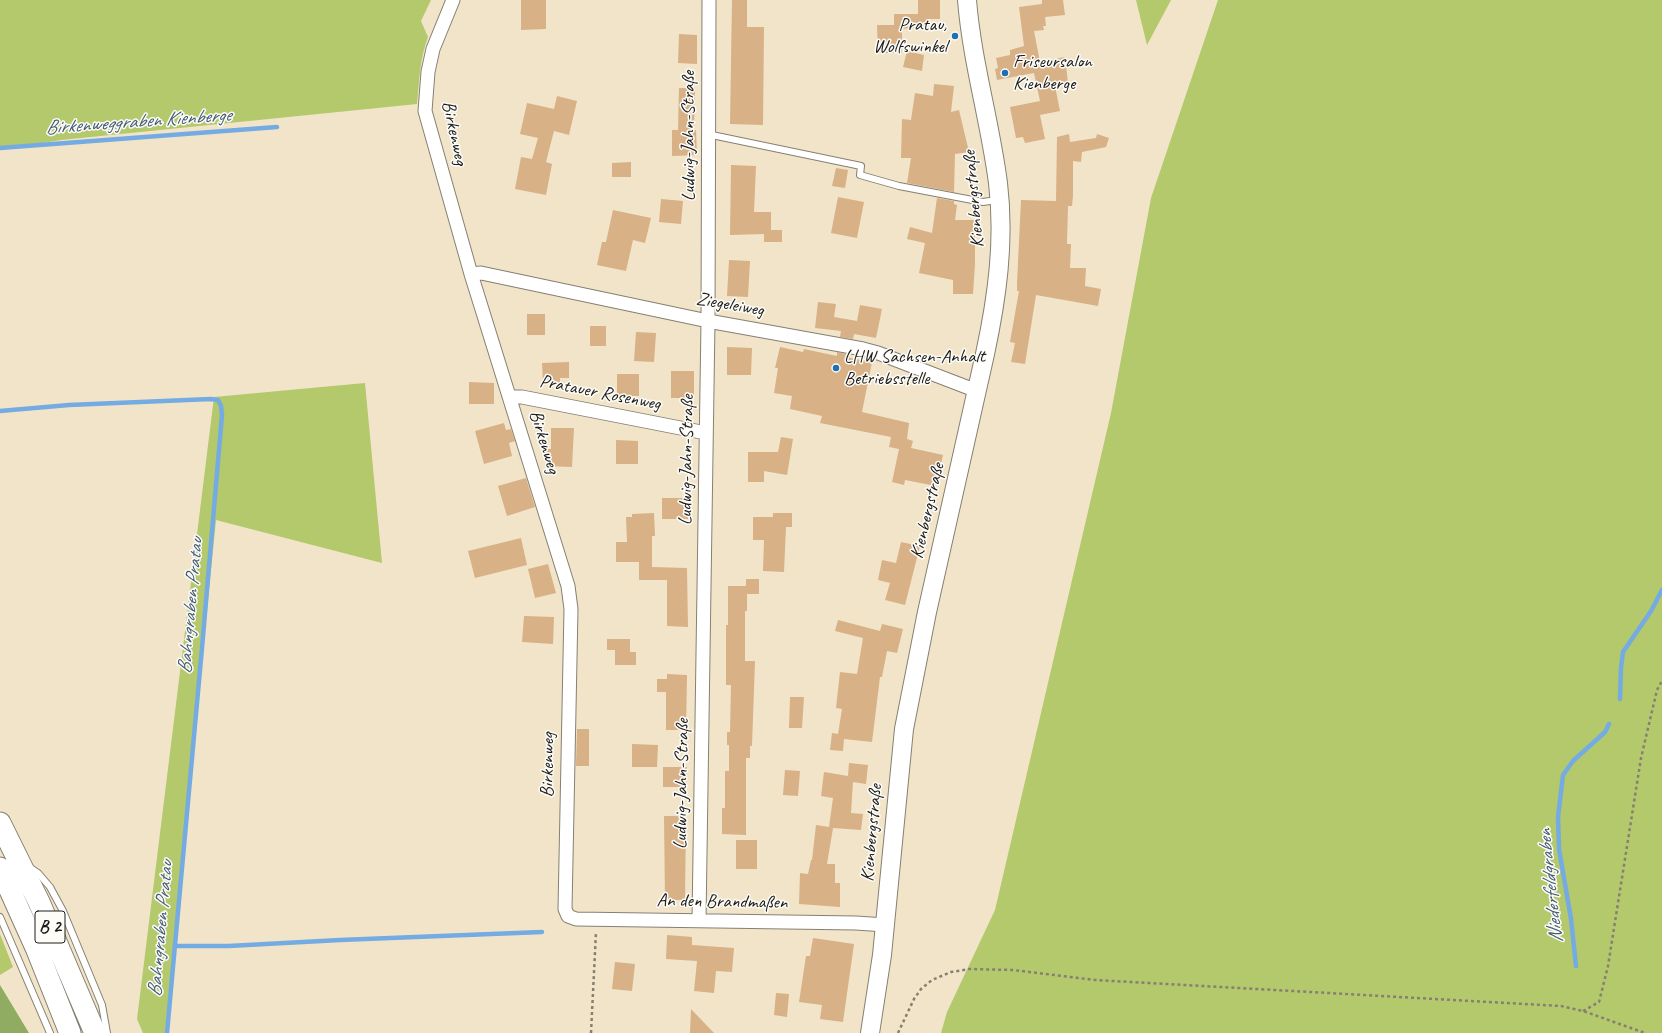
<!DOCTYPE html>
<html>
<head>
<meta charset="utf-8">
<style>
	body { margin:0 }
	canvas { display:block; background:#f1e4c8 }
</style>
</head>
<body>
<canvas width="1662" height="1033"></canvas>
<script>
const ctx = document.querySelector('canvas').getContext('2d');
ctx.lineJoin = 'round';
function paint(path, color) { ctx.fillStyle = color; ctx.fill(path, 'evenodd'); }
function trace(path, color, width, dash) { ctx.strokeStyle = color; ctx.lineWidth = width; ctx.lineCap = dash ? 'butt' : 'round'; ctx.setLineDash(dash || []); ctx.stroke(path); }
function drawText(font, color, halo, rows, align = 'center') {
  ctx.font = font + ' Caveat,sans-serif'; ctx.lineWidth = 3; ctx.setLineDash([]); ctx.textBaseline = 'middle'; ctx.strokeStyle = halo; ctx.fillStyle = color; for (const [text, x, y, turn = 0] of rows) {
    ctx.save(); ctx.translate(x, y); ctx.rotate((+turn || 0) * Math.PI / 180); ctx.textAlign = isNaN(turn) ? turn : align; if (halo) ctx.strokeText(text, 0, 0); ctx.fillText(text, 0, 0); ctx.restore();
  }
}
const green = new Path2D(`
	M0,0H431L421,21L428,37C420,58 419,81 417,104L61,140L0,150Z
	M1136,0H1171L1147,45Z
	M1218,0H1662V1033H941L947,1012L995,910L1111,413L1151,198Z
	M365,383L382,563L216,520L165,1033H143L137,1019L214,397Z
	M0,934L13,967L0,975Z`);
const forest = new Path2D(`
	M0,985L29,1033H0Z`);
const stream = new Path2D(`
	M0,148L277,127
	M0,411L69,405L211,399L218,400L221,406L222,415L202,648L167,1033
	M1620,699L1621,668L1623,652L1651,611L1662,590
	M175,946H229L340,940L542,932
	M1576,966L1571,919L1559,849L1558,817L1563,775L1573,761L1605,732L1609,724`);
const building = new Path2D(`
	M521,0H546V29L521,30Z
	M732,0H747V27H764L763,125L730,124Z
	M918,0H940V19H927V26L902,29V53H878L877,25H894V14H918Z
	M1042,0H1063L1065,15L1045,17L1046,26H1043L1044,30L1034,31L1040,62L1065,57L1068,83L1055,86L1060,111L1040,115L1045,139L1025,143L1023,137L1016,138L1010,107L1040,101L1034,73L997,80L995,69L998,68L996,58L1010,55V50L1024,46L1019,7L1042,4Z
	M679,34L697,35V64L678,63Z
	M907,51L924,55L922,71L903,67Z
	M934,84L954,86L951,112L959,110L969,152L955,154L954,192L907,183L911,158H901L902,119L911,120L915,93L933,96Z
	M679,88H695L694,130H696L697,155L672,156V130H678Z
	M557,96L577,101L569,135L554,131L546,162L552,164L546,195L515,189L521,157L532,159L538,138L520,134L527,103L554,109Z
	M1069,134L1070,142L1096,138L1097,134L1109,138L1106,147L1082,152L1081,162L1073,161V196L1072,206H1068L1067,244H1071L1070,268H1086L1085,286L1101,289L1098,306L1036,295L1025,364L1011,362L1015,343L1010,342L1019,291H1017V283L1021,200L1056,201L1057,137Z
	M631,162V177H612V163Z
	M731,165L756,166L754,212H771V230H782V242H764V234L730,235Z
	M836,168L848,170L845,188L832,186Z
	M838,197L864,202L857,238L831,233Z
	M937,198L954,201V204L957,205L955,220H975V264L973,294H953V280L919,273L925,243L907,239L910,227L932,233Z
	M661,199L683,201L681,224L659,222Z
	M613,210L651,218L645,243L633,240L626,271L597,265L602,242H606Z
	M729,260L750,261L748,297L727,296Z
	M818,302L836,304L834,317L857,321L860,305L882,309L876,338L854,334L853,339L840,337L841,331L815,328Z
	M527,314H545V335H527Z
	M590,326H606V346H590Z
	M636,332L656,333L654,362L634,361Z
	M727,347L752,348L751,375H727Z
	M780,347L803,352L804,349L837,356V352L850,355V358L872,362L862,412L909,423L907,439L913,441L911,448L943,455L936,486L905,480L904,485L892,482L899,449L889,447L891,437L820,423L822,416L790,409L792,396L774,393L778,368H775Z
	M569,362V378H560V384H543L542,363Z
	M671,371H694V398H671Z
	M617,374H639V396H617Z
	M469,382L494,383V404H469Z
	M504,423L506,430L511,429L515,441L509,443L512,456L484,464L475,431Z
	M551,428H574L572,467L546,466V449H551Z
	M781,437L793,439L787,475L764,471V482H748V452H778Z
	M616,440L638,441V464H616Z
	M526,478L535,507L507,516L498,486Z
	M662,498H688V519H662Z
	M654,513L655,536H652V567L687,568L688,627L667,626V580H639V562H616V542H627L626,517H632V514Z
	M773,513H792V527H786L784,572L763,571L764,540H753V517H773Z
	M521,538L527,565L475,578L468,551Z
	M901,542L920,546L905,605L885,600L890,583L878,580L882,560L896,563Z
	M548,564L556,593L535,598L528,569Z
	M746,579H759V594H747V611H745V661H755L752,746H750V758H746V835L722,834V808H725V771H729V745H727V732H730L731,685H726V625H728V586H746Z
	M524,616L554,617L553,644L522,642Z
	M838,620L880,631L882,624L903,629L897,653L887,651L882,677H880L872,742L844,739L843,751L830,750L832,733L838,734L842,709L836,708L840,672L857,674L863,638L835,631Z
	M607,639H630V652H636V665H615V650H607Z
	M667,674L687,675L686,730H666V692H657V679H667Z
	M790,697H804L802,728H789Z
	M577,729H589V766H576Z
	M632,744L658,745L657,767H632Z
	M849,763L868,765L866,784L853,782L851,813L863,814L861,830L833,828L827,864H835V883H840V907L799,904L800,873L808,874L811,860H812L816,825L829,827L833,798L821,796L824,772L848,776Z
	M663,767H687L686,787H663Z
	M785,770L800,771L798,796L783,795Z
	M664,816H686L685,900H665Z
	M736,840H757V869H736Z
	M667,935L692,937V945L734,948L732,972L716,971L714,993L694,991L697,961L666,959Z
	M813,938L854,944L843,1022L820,1019L822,1005L799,1002L806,956H810Z
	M615,962L635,964L632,991L612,989Z
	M776,993L789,994L787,1017L774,1015Z
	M691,1009L714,1033H690Z`);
const path = new Path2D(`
	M1583,1011L1599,1002L1608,966L1641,758L1657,690L1662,681
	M591,1033L596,932
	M898,1033L914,999L921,989L932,980L951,972L970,969L1013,970L1095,980L1561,1006L1583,1011L1645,1033`);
const lane = new Path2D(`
	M707,134L861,166L860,175L899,186L983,202L997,200
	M29,867L38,873L50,887L63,911L102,1005L107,1033
	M0,917L50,1033`);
const street = new Path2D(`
	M453,0L433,49L428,72L425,111L471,274L568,586L571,609L565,909L568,916L576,919L856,923L885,925
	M471,274L481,273L708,321L863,349L878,353L977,391
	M510,397H522L706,433
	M699,920L708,321L709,0`);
const secondary = new Path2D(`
	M870,1033L882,955L904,729L927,612L985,354C997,298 1005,241 998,183C990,121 972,62 967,0`);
const primary = new Path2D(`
	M0,823L39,902L95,1033
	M0,868L37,950L70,1033`);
const markers = [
	[955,36,4,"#1f6fb2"],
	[1005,73,4,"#1f6fb2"],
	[836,368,4,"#1f6fb2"]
];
const shields = [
	[50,927,30]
];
const shieldNames = [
	["B 2",50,927]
];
const poiNames = [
	["Pratau,",947,25,"right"],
	["Wolfswinkel",947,47,"right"],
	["Friseursalon",1013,62],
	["Kienberge",1013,84],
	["LHW Sachsen-Anhalt",844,357],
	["Betriebsstelle",844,379]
];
const streetNames = [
	["Birkenweg",454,133,78],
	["Ludwig-Jahn-Straße",689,136,-90],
	["Kienbergstraße",974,199,-95],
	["Ziegeleiweg",730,305,10],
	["Pratauer Rosenweg",600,393,11],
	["Birkenweg",544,442,73],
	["Ludwig-Jahn-Straße",687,460,-89],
	["Kienbergstraße",928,511,-77],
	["Birkenweg",548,765,-89],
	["Ludwig-Jahn-Straße",682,784,-89],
	["Kienbergstraße",872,833,-85],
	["An den Brandmaßen",722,902,1]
];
const waterNames = [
	["Birkenweggraben Kienberge",138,122,-4],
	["Bahngraben Pratau",191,606,-85],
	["Niederfeldgraben",1551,886,-96],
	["Bahngraben Pratau",161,929,-85]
];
paint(green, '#b4c86c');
paint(forest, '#8fac60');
trace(stream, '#74abe3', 4.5);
paint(building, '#d8b186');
trace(lane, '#868072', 8);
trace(street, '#868072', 15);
trace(secondary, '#868072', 20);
trace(primary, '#868072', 23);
trace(path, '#868072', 2.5, [3, 3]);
trace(lane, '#fff', 6);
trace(street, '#fff', 13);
trace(secondary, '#fff', 18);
trace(primary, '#fff', 21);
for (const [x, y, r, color] of markers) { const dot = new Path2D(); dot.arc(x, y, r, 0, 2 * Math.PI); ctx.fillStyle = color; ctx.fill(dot); trace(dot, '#fdfcf7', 1.5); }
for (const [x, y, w] of shields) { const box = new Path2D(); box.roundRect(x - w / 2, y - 16, w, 32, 3); ctx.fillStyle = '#fdfcf7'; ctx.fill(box); trace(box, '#1c1c1c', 1); }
drawText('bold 18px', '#1c1c1c', null, shieldNames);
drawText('19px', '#1c1c1c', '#fdfcf7', poiNames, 'left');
drawText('19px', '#1c1c1c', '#fdfcf7', streetNames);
drawText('italic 20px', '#445c76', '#fdfcf7', waterNames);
</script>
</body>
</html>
